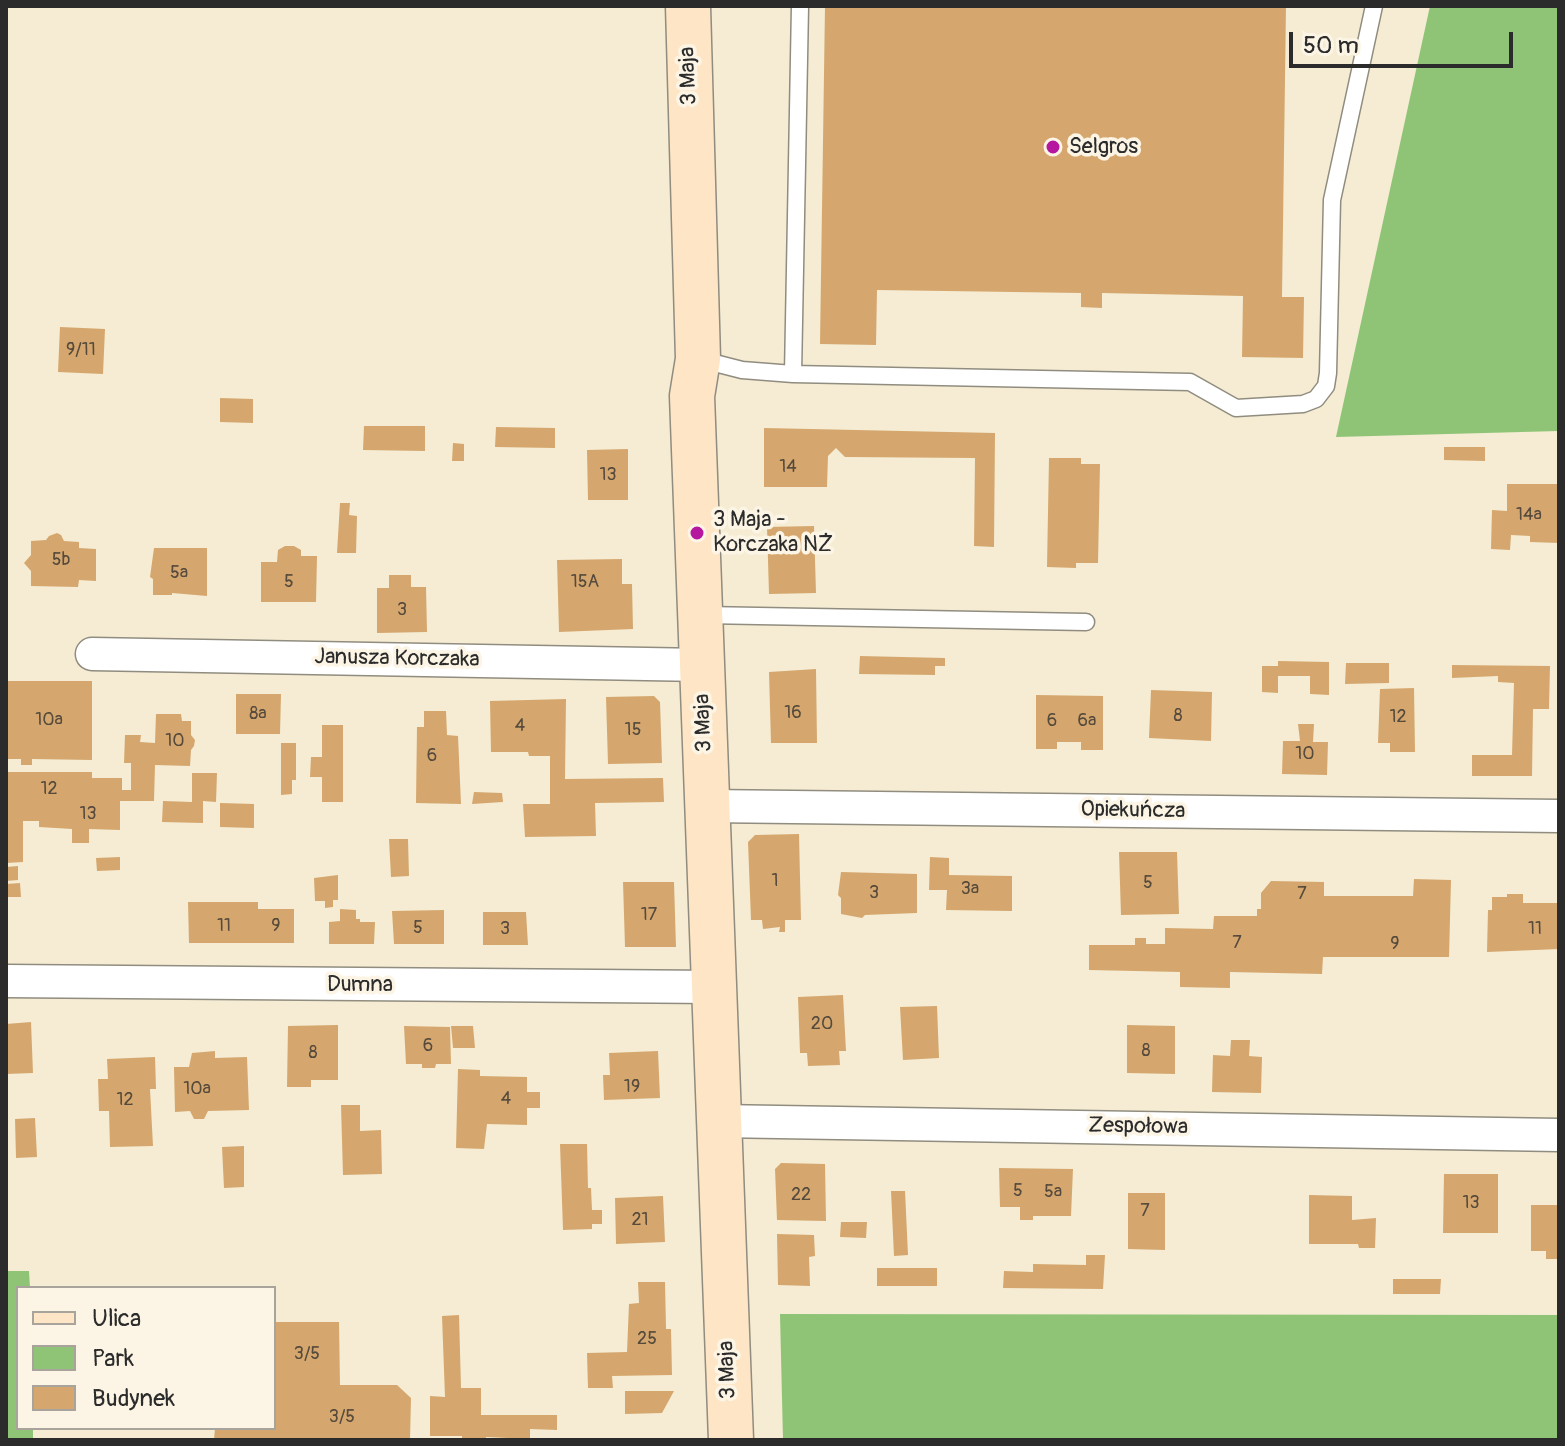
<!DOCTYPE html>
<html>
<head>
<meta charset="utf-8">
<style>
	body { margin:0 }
	#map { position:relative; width:1565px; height:1446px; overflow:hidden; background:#f5ecd3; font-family:Pangolin,sans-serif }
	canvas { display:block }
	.frame { position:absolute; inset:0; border:8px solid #2b2b2b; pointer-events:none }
	.legend { position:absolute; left:16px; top:1286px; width:260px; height:144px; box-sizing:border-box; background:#fcf5e5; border:2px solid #a8a49b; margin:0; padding:10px 14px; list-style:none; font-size:24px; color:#2b2b2b }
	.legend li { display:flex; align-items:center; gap:16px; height:40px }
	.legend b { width:40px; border:2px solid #a8a49b }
	.scale { position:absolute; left:1289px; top:32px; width:224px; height:36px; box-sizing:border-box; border:4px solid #2b2b2b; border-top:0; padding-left:10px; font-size:24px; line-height:28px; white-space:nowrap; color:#2b2b2b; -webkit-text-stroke:6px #fcf5e5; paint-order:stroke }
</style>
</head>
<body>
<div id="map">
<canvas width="1565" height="1446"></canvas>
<div class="frame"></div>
<ul class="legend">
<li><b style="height:10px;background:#fde5c5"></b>Ulica</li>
<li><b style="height:22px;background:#8fc477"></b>Park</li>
<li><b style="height:22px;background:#d5a76e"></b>Budynek</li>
</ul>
<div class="scale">50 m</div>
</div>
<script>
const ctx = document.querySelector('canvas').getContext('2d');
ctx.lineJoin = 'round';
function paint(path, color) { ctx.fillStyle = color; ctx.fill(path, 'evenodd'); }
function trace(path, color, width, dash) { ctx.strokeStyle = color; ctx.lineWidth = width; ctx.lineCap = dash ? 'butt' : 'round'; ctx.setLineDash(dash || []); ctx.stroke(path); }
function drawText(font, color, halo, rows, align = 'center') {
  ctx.font = font + ' Pangolin,sans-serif'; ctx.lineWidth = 7; ctx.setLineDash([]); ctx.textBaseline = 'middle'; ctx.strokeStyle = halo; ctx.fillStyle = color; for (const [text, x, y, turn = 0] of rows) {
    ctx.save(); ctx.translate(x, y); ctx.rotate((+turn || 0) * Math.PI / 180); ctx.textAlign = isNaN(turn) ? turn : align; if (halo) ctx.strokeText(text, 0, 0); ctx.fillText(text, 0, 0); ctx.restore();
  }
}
const green = new Path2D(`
	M1430,6H1559V431L1336,437Z
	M6,1271H29L30,1288H18V1428H33V1440H6Z
	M780,1314L1559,1315V1440H783Z`);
const building = new Path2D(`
	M825,6H1286L1282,297H1304L1303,358L1242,357L1243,296L1102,293V308L1081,307V293L877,290L876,345L820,344Z
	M60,327L105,329L103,374L58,372Z
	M220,398L253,399V423L220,422Z
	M364,426H425V451L363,450Z
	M496,427L555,428V448L495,447Z
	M764,428L995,433L994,547L974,546L975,458L845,457L836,448L828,456L827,487H764Z
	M453,443L464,444V461H452Z
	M1444,447H1485V461L1444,460Z
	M628,449V500H588L587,450Z
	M1049,458H1081V464H1100L1098,563H1076V568L1047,567Z
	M1507,484H1559V543L1530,542V536L1511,535L1510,550L1491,549L1492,510L1507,511Z
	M340,503H350L349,515L357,516L356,553H337Z
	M814,526L816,593L769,594L767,527Z
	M57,533L61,535L64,541L79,542V548L96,549V581L79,580L78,587L31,586V571L24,563L31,555V541L46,540L49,536Z
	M285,546H294L301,550V556H317L316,602H261V562H277L278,550Z
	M154,548H207V596L172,593V595H153V579L150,577Z
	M622,559V584H632L633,629L559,632L557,560Z
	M389,575H411V587H426L427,632L377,633V588H389Z
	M860,656L945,658V666H935V675L859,674Z
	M1278,661L1329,662V695L1310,694V676H1278V693L1262,692V666H1278Z
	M1346,663H1389V683L1345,684Z
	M1452,665L1550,666L1549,709H1533L1532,776H1472V755H1512L1514,683L1498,682V676L1452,678Z
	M816,669L817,743H771L769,672Z
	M6,681H92V760L32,759V765H21V759H6Z
	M1414,688L1415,752H1390V743H1378L1380,689Z
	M1151,690L1212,692L1211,741L1149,738Z
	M236,694H281L280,734H236Z
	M1036,695L1103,696V750H1081V742H1057V749H1036Z
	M654,696L660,702L662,763L608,764L606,697Z
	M566,699L565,779L663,778L664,802L595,803L596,836L525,837L523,804H550V756H529L528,752H491L490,701Z
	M424,711H446L447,735L458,736L461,804L416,803L417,727H424Z
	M156,714H181L182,721H191V735L195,740L194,746L191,750L190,766L155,765L154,801H120V830L89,829V843H72V829L39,827V821H23V862L6,863V772H92V778H122V790H131V763H124L125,735H141L140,742L155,743Z
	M1298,724H1314L1313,742H1328L1327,775L1282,774L1283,741H1300Z
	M322,725H343V802H322V777H310L311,757H322Z
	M281,743H296V780H292V794L281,795Z
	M192,773H217L216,802L203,801V823L162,822L163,801L192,802Z
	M474,792L502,793L503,802L472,804Z
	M220,803L254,804V828L220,827Z
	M799,834L801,920H785V932H779L780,927L763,929L762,920H751L748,842L755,835Z
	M389,839H408L409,876L391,877Z
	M1119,852H1177L1179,914L1121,915Z
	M120,857V870L97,871L96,858Z
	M930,857L949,858V875L1012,876V911L946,910L947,890H929Z
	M18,866V880L6,881V867Z
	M841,872L917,874V913L865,915L862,918L841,914V898L838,895Z
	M338,875V900H333V907L325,908V901H315L314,878Z
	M1414,879L1451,880L1449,957H1323L1322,974L1230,972V988L1180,987V972L1089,970V945H1135V938H1146V944H1165V928L1213,929L1214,916H1257V909H1261V893L1271,881L1324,882V896H1413Z
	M623,882H674L676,947H625Z
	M20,883L21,897H6V884Z
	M1507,894H1523V903H1559V949L1487,952L1488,910H1492V897H1507Z
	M188,902H258V909H294V943H189Z
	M340,909L356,910V919H360V922H375L374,944H329V922L340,921Z
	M444,910V944H394L392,911Z
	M483,912H526L528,945H483Z
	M843,995L846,1051H839L840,1065L808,1066L807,1053H800L798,997Z
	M937,1006L939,1058L903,1060L900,1007Z
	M31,1022L33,1073L6,1074V1024Z
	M338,1025V1080H311V1087H287L288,1026Z
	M1127,1025L1175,1026V1074L1127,1073Z
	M404,1026L450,1027L451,1064H436L435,1068H422V1064H406Z
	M451,1026H473L475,1048H453Z
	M1231,1040H1250L1249,1056L1262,1057L1261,1093L1212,1092L1213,1055L1230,1056Z
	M215,1051V1058L247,1057L249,1110L208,1111L204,1119H194L190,1111L175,1112L174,1067H189L192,1053Z
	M658,1051L660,1098L604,1100L603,1075H610L609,1053Z
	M155,1057L156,1089H150L153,1146L110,1147L109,1111H99L98,1079H108L107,1059Z
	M458,1069L480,1070V1076L527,1077V1092H540V1108H527V1125L487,1124L484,1149L456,1148Z
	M341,1105H360V1131L381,1130L382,1174L343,1175Z
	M35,1118L37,1157L16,1158L15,1119Z
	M560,1144H587L588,1188H591L592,1210H602V1224H592V1229L563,1230Z
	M244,1146V1187L224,1188L222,1147Z
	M781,1163L825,1164L826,1221L777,1220L775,1169Z
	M999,1168L1073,1169L1071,1216H1033V1220H1020V1207H1000Z
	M1444,1174H1498V1233H1443Z
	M891,1191H905L908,1255L894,1256Z
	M1128,1193H1165V1250L1128,1249Z
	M1309,1195L1352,1196V1220L1376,1218L1375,1248H1359L1358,1244H1309Z
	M663,1196L665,1242L616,1244L615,1198Z
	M1531,1205H1559V1259H1546V1251H1531Z
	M841,1222H867L866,1238L840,1237Z
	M777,1234L814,1235L815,1256L809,1257L810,1286L778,1285Z
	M1086,1255H1105L1103,1289L1003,1288L1004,1271L1033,1272V1264L1086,1265Z
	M877,1268H937V1286H877Z
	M1393,1279H1441L1440,1294H1393Z
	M638,1282H665L666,1329H671L672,1375L612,1376L613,1388H588L587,1353L627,1352L629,1304L639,1303Z
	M459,1315L461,1388H481V1415H557V1430L530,1429V1439L486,1437V1440H462V1436H430V1396L445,1397L442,1316Z
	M274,1322H339L340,1385H397L411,1398L410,1440H214L215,1428H274Z
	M625,1391H674L662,1413L625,1414Z`);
const lane = new Path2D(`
	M699,359L742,370L793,374L1190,382L1236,408L1303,404L1316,399L1326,386L1328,373L1332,200L1374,6
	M793,374L800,6
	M704,615L1086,622`);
const street = new Path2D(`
	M92,654L702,665
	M707,806L1559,816
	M6,981L714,987
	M718,1121L1559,1135`);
const secondary = new Path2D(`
	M688,6L698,359L692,396L731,1440`);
const markers = [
	[1053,147,8,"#b5179e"],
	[697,533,8,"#b5179e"]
];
const numberNames = [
	["9/11",81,350],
	["14",788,467],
	["13",608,475],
	["14a",1529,515],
	["5b",61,560],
	["5a",179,573],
	["5",289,582],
	["15A",585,582],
	["3",402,610],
	["16",793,713],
	["8a",258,714],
	["8",1178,716],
	["12",1398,717],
	["10a",49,720],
	["6",1052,721],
	["6a",1087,721],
	["4",520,726],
	["15",633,730],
	["10",175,741],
	["10",1305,754],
	["6",432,756],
	["12",49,789],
	["13",88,814],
	["1",775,881],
	["5",1148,883],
	["3a",970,889],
	["3",874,893],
	["7",1302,894],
	["17",649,915],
	["11",224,926],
	["9",276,926],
	["5",418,928],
	["3",505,929],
	["11",1535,929],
	["7",1237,943],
	["9",1395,944],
	["20",822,1024],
	["6",428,1046],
	["8",1146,1051],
	["8",313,1053],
	["19",632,1087],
	["10a",197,1089],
	["4",506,1099],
	["12",125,1100],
	["5",1018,1191],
	["5a",1053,1192],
	["22",801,1195],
	["13",1471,1203],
	["7",1145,1211],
	["21",640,1220],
	["25",647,1339],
	["3/5",307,1354],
	["3/5",342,1417]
];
const streetNames = [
	["3 Maja",689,76,-92],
	["Janusza Korczaka",397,659,1],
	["3 Maja",704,723,-92],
	["Opiekuńcza",1133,811,1],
	["Dumna",360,985],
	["Zespołowa",1138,1127,1],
	["3 Maja",728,1370,-92]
];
const poiNames = [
	["Selgros",1069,147],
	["3 Maja -",713,520],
	["Korczaka NŻ",713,545]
];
paint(green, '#8fc477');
paint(building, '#d5a76e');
trace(lane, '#908c7f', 19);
trace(street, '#908c7f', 35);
trace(secondary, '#908c7f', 47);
trace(lane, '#fff', 16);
trace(street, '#fff', 32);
trace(secondary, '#fde5c5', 44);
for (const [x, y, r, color] of markers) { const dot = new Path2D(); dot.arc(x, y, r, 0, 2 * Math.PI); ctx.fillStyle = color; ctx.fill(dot); trace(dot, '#fcf5e5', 3); }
drawText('18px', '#564a3c', null, numberNames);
drawText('22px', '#2b2b2b', '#fcf5e5', streetNames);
drawText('22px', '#2b2b2b', '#fcf5e5', poiNames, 'left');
</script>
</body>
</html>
